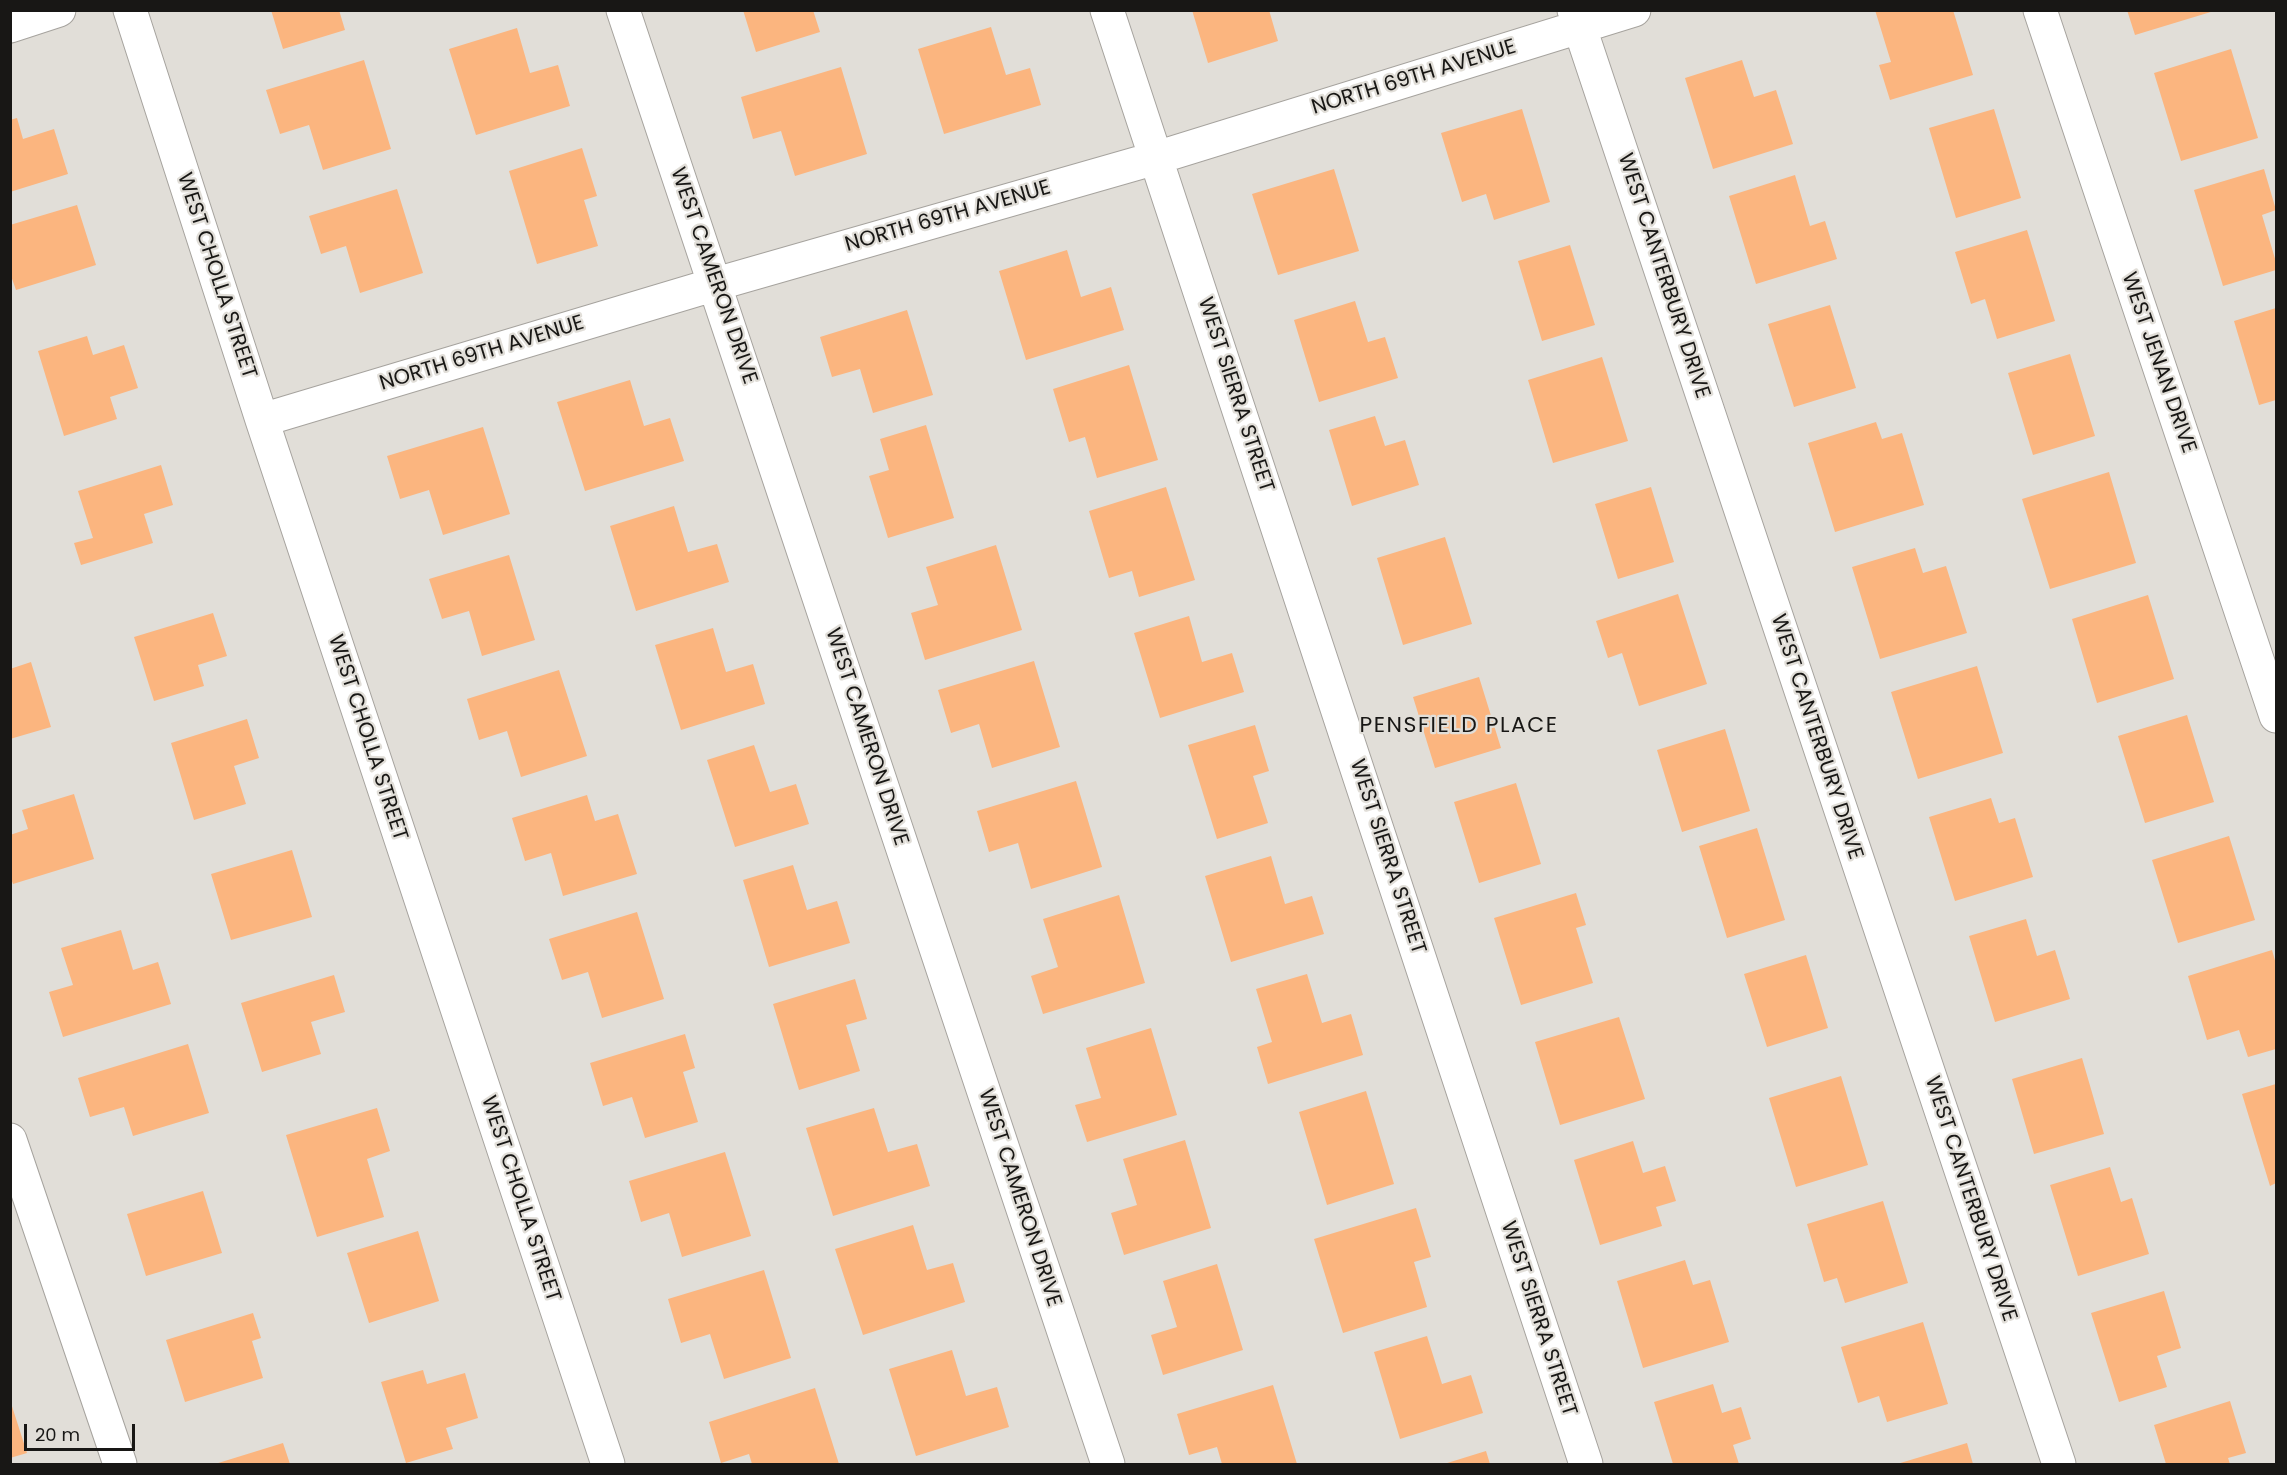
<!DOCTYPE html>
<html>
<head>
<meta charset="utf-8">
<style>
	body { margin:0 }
	#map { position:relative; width:2287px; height:1475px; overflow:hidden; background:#e1ded8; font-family:Poppins,sans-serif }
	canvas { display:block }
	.frame { position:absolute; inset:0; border:12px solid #181715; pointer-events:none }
	.scale { position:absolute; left:24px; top:1424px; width:111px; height:27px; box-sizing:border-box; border:3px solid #181715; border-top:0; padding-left:8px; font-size:18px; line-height:21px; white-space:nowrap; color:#181715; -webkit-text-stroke:4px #e1ded8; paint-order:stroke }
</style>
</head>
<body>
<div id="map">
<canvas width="2287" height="1475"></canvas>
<div class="frame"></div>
<div class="scale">20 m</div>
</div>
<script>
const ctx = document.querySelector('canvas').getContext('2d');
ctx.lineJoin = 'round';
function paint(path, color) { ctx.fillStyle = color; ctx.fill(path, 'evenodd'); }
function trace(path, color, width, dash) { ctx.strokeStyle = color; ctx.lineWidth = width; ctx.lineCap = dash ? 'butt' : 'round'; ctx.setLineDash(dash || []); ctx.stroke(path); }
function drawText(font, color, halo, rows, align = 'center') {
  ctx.font = font + ' Poppins,sans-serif'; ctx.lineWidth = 4.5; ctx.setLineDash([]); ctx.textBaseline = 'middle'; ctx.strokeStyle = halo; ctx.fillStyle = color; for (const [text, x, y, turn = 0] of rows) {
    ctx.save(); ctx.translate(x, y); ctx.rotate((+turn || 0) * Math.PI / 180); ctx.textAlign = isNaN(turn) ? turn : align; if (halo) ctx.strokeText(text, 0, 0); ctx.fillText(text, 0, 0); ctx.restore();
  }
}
const building = new Path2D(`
	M271,10H339L345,30L283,49Z
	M743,10H813L820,32L756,52Z
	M1192,10H1269L1278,41L1208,63Z
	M1875,10H1953L1973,75L1890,100L1879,65L1891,62Z
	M2127,10H2214V11L2135,35Z
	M991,27L1006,75L1030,68L1041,105L944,134L918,49Z
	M517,28L530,73L558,65L570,106L476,135L449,49Z
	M2231,49L2258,138L2181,161L2154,73Z
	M364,60L391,149L323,170L309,125L280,134L266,90Z
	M1742,60L1754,97L1776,90L1793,144L1713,169L1685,78Z
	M841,67L867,154L795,176L781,131L753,139L741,97Z
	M1522,109L1550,202L1494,220L1486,194L1462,202L1441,133Z
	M1994,109L2021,198L1956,218L1929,128Z
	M17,118L23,139L54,129L68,174L10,192V120Z
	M582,148L597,196L584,200L598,246L537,264L509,171Z
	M1334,169L1359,251L1278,275L1252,194Z
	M2264,169L2276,210L2262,215L2276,262V270L2223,286L2194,190Z
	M1795,175L1810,226L1825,221L1837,259L1756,284L1729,196Z
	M397,189L423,273L360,293L346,246L321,254L309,216Z
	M77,205L96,265L16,290L10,273V225Z
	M2027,230L2055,321L1997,339L1985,299L1971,304L1955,252Z
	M1570,245L1595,325L1542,341L1518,261Z
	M1067,250L1081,297L1111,287L1124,330L1026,360L999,271Z
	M1355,301L1368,342L1385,337L1398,378L1319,402L1294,320Z
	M1830,305L1856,388L1794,407L1768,324Z
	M2276,308V400L2259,405L2234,321Z
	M907,310L933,395L873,413L860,369L832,377L820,337Z
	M87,336L93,355L124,345L138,388L110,397L117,419L64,436L38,351Z
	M2070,354L2095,436L2033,455L2008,373Z
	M1602,357L1628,441L1553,463L1528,380Z
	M1129,365L1158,460L1097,478L1085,437L1069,442L1053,389Z
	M630,380L644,426L670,418L684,461L585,491L557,402Z
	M1375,416L1385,446L1405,440L1419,485L1352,506L1329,430Z
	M1876,422L1882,439L1902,433L1924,505L1835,532L1808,443Z
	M926,425L954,518L888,538L869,476L889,470L880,439Z
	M483,427L510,514L443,535L429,490L400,499L387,456Z
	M161,465L173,505L144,514L153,543L81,565L74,543L93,538L78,491Z
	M2109,472L2136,563L2050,589L2022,499Z
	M1166,487L1195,580L1139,597L1132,571L1109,578L1089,511Z
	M1651,487L1674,562L1618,579L1595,504Z
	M674,506L688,552L717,544L729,582L636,611L610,526Z
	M1445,537L1472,624L1403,645L1377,558Z
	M996,545L1022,630L925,660L911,613L938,605L926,567Z
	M1915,548L1923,573L1946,566L1967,633L1880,659L1852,567Z
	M509,555L535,640L482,656L469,611L442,619L429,579Z
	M1678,594L1707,684L1639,706L1622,653L1608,658L1596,621Z
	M2148,595L2174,679L2097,703L2072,619Z
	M213,613L227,656L198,665L204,686L154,701L134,637Z
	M1189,616L1202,662L1232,653L1244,692L1160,718L1134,633Z
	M713,628L726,672L753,664L765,704L681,730L655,645Z
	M1034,661L1060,747L992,768L979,724L951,733L938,690Z
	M31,662L51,727L10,739V669Z
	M1977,666L2003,753L1918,779L1891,692Z
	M559,670L587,756L521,777L507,731L479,740L467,699Z
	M1479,677L1501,748L1435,768L1413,697Z
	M2187,715L2214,802L2145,823L2118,736Z
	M247,719L259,758L234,766L246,804L194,820L171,743Z
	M1255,725L1269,771L1253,776L1268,823L1217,839L1188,745Z
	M1725,729L1750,811L1682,832L1657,750Z
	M754,745L770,792L796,784L809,824L735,847L707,760Z
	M1076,781L1102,867L1031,889L1018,843L989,852L977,811Z
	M1516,783L1541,864L1479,883L1454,802Z
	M74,794L94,859L13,884L10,876V835L28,829L22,810Z
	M587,795L595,821L618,814L637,874L563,896L551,853L525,861L512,818Z
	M1991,798L1999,823L2015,818L2033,877L1955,901L1929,817Z
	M1757,828L1785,920L1727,938L1699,846Z
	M2229,836L2255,920L2178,943L2152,860Z
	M292,850L312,917L231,940L211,874Z
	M1271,856L1285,904L1312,896L1324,934L1231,962L1205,876Z
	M793,865L807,910L837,901L850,943L769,967L743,880Z
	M1576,893L1586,925L1576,928L1593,983L1521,1005L1494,918Z
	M1119,895L1145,983L1043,1014L1031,976L1058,967L1043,919Z
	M637,912L664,999L602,1018L588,972L562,980L549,939Z
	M2026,919L2037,956L2055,950L2070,999L1995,1022L1969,936Z
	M121,930L133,970L158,962L171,1004L63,1037L49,992L73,985L61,948Z
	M2272,950L2276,964V1049L2248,1057L2239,1030L2207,1040L2188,976Z
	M1806,955L1828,1028L1767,1047L1744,974Z
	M1307,974L1322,1023L1351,1014L1363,1055L1268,1084L1257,1047L1272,1042L1256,989Z
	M334,975L345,1012L311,1022L321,1054L262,1072L241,1003Z
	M855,979L867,1019L846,1025L860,1071L799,1090L773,1004Z
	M1619,1017L1645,1099L1560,1125L1535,1042Z
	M1151,1028L1177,1115L1087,1142L1075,1105L1101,1098L1086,1048Z
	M685,1034L695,1068L683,1072L698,1122L645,1138L632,1097L603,1106L590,1063Z
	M188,1044L209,1113L133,1136L124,1107L90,1117L78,1078Z
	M2082,1058L2104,1134L2034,1154L2012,1079Z
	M1841,1076L1868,1165L1796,1187L1769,1098Z
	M2276,1084V1183L2270,1186L2242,1094Z
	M1366,1091L1394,1184L1327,1205L1299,1112Z
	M377,1108L390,1151L367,1159L384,1217L317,1237L286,1135Z
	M874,1108L888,1152L917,1144L930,1186L833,1216L806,1128Z
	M1185,1140L1211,1228L1124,1255L1111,1213L1137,1205L1123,1159Z
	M1633,1141L1643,1173L1665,1166L1676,1201L1656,1207L1662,1226L1600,1245L1574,1160Z
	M725,1152L751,1236L682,1257L669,1213L641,1222L629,1181Z
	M2110,1167L2121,1202L2132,1198L2149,1254L2078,1276L2050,1185Z
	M203,1191L222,1253L146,1276L127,1214Z
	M1883,1201L1908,1283L1845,1303L1837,1278L1824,1282L1807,1224Z
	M1416,1208L1431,1257L1414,1262L1427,1307L1343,1333L1314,1239Z
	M913,1225L927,1270L953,1263L965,1302L863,1335L835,1249Z
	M418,1231L439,1301L369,1323L347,1253Z
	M1685,1260L1693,1285L1710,1280L1729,1342L1643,1368L1617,1281Z
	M1217,1264L1243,1350L1163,1375L1151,1335L1177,1327L1163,1281Z
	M764,1270L791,1358L724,1379L710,1334L681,1343L668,1299Z
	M2164,1291L2181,1348L2157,1356L2167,1387L2119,1402L2091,1313Z
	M253,1313L261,1338L252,1341L263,1378L185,1402L166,1340Z
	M1923,1322L1948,1404L1887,1422L1879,1396L1858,1403L1841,1347Z
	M1427,1336L1442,1384L1471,1375L1483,1413L1400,1439L1374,1352Z
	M952,1350L966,1396L997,1387L1009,1427L916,1456L889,1369Z
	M423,1370L427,1384L465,1373L478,1418L446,1428L453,1449L406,1463L381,1382Z
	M1713,1384L1722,1413L1741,1407L1751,1439L1733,1445L1739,1464H1673L1654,1402Z
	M1273,1385L1297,1464H1222L1217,1447L1189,1455L1177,1414Z
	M815,1388L839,1464H752L749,1454L721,1463L709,1422Z
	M10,1400L27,1453L10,1458Z
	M2230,1401L2246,1453L2228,1458L2230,1464H2166L2154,1425Z
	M283,1443L290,1464H215Z
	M1967,1443L1973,1464H1897Z
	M1486,1451L1490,1464H1444Z`);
const minor = new Path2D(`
	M130,10L262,420L608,1464
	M623,10L1108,1464
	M1107,10L1586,1464
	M1574,10L2059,1464
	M2040,10L2276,716
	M10,26L59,10
	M262,420L716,284L1156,158L1634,10
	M10,1140L120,1464`);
const streetNames = [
	["NORTH 69TH AVENUE",1414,78,-17],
	["NORTH 69TH AVENUE",948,217,-16],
	["WEST CHOLLA STREET",216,276,72],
	["WEST CAMERON DRIVE",713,276,71],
	["WEST CANTERBURY DRIVE",1663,276,72],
	["NORTH 69TH AVENUE",482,354,-17],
	["WEST JENAN DRIVE",2158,363,71],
	["WEST SIERRA STREET",1235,395,72],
	["WEST CAMERON DRIVE",866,737,72],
	["WEST CANTERBURY DRIVE",1816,737,72],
	["WEST CHOLLA STREET",367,738,72],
	["WEST SIERRA STREET",1387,857,72],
	["WEST CAMERON DRIVE",1019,1198,72],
	["WEST CHOLLA STREET",520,1199,72],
	["WEST CANTERBURY DRIVE",1970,1199,72],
	["WEST SIERRA STREET",1538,1319,72]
];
const neighbourhoodNames = [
	["PENSFIELD PLACE",1459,726]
];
paint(building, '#fbb57f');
trace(minor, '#a6a39e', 35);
trace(minor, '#fff', 33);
drawText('21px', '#181715', '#e1ded8', streetNames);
ctx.letterSpacing = '1.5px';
drawText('22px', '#181715', '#e1ded8', neighbourhoodNames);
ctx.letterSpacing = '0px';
</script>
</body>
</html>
